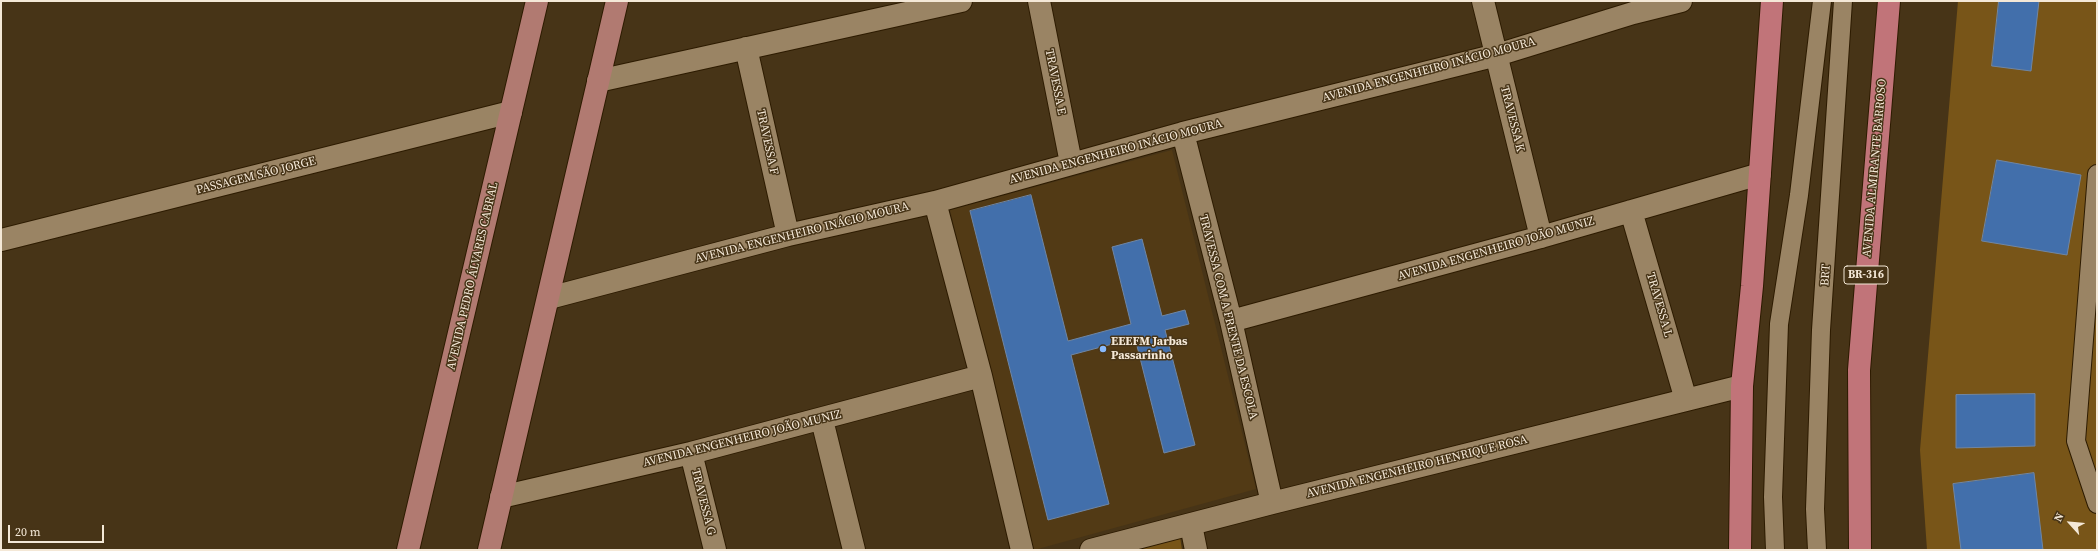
<!DOCTYPE html>
<html>
<head>
<meta charset="utf-8">
<style>
	body { margin:0 }
	#map { position:relative; width:2098px; height:551px; overflow:hidden; background:#473417; font-family:"Source Serif 4",serif }
	canvas { display:block }
	.frame { position:absolute; inset:0; border:2px solid #f4e8d7; pointer-events:none }
	.north { position:absolute; left:2050px; top:503px; width:40px; height:40px; -webkit-text-stroke:3px #473417; paint-order:stroke; rotate:297deg; font-size:11px; font-weight:700; line-height:16px; text-align:center; color:#f4e8d7 }
	.north::after { content:''; display:block; margin:auto; width:14px; height:18px; background:#f4e8d7; clip-path:polygon(50% 0,100% 100%,50% 72%,0 100%) }
	.scale { position:absolute; left:8px; top:525px; width:96px; height:18px; box-sizing:border-box; border:2px solid #f4e8d7; border-top:0; padding-left:5px; font-size:12px; line-height:14px; white-space:nowrap; color:#f4e8d7; -webkit-text-stroke:3px #473417; paint-order:stroke }
</style>
</head>
<body>
<div id="map">
<canvas width="2098" height="551"></canvas>
<div class="frame"></div>
<div class="north">N</div>
<div class="scale">20 m</div>
</div>
<script>
const ctx = document.querySelector('canvas').getContext('2d');
ctx.lineJoin = 'round';
function paint(path, color) { ctx.fillStyle = color; ctx.fill(path, 'evenodd'); }
function trace(path, color, width, dash) { ctx.strokeStyle = color; ctx.lineWidth = width; ctx.lineCap = dash ? 'butt' : 'round'; ctx.setLineDash(dash || []); ctx.stroke(path); }
function drawText(font, color, halo, rows, align = 'center') {
  ctx.font = font + ' "Source Serif 4",serif'; ctx.lineWidth = 3; ctx.setLineDash([]); ctx.textBaseline = 'middle'; ctx.strokeStyle = halo; ctx.fillStyle = color; for (const [text, x, y, turn = 0] of rows) {
    ctx.save(); ctx.translate(x, y); ctx.rotate((+turn || 0) * Math.PI / 180); ctx.textAlign = isNaN(turn) ? turn : align; if (halo) ctx.strokeText(text, 0, 0); ctx.fillText(text, 0, 0); ctx.restore();
  }
}
const built = new Path2D(`
	M1172,150L1256,489L1034,550L950,210Z`);
const green = new Path2D(`
	M1958,1H2097V550H1927L1920,450Z
	M1180,537L1182,550H1138Z`);
const building = new Path2D(`
	M1999,1H2039L2031,71L1992,66Z
	M1997,160L2081,175L2067,255L1982,241Z
	M1031,195L1068,341L1131,324L1112,247L1142,239L1162,316L1185,310L1189,324L1165,330L1195,445L1164,453L1135,338L1071,355L1109,504L1048,520L970,211Z
	M2035,394V446L1956,448V395Z
	M2034,473L2043,550H1961L1953,484Z`);
const lane = new Path2D(`
	M2097,174L2076,441L2097,504
	M1775,550L1773,497L1779,324L1799,195L1822,1
	M1817,550L1815,509L1821,330L1843,1`);
const street = new Path2D(`
	M1039,1L1071,163
	M1483,1L1541,237
	M746,48L788,235
	M598,81L961,1
	M1183,133L1231,321L1272,503
	M935,202L981,376L1022,550
	M1631,211L1686,400
	M1,240L511,112
	M549,298L788,235L935,202L1183,133L1497,55L1633,13L1681,1
	M1231,321L1541,237L1760,174
	M822,420L854,550
	M691,453L715,550
	M501,497L691,453L981,376
	M1191,525L1196,550
	M1091,550L1272,503L1742,386`);
const primary = new Path2D(`
	M408,550L537,1
	M489,550L617,1`);
const highway = new Path2D(`
	M1740,550L1742,386L1752,286L1772,1
	M1860,550L1859,370L1889,1`);
const markers = [
	[1103,349,4,"#89bafc"]
];
const shields = [
	[1866,275,44]
];
const shieldNames = [
	["BR-316",1866,275]
];
const streetNames = [
	["AVENIDA ENGENHEIRO INÁCIO MOURA",1429,70,-15],
	["TRAVESSA E",1055,82,79],
	["TRAVESSA K",1512,119,76],
	["TRAVESSA F",767,142,78],
	["AVENIDA ENGENHEIRO INÁCIO MOURA",1116,152,-15],
	["AVENIDA ALMIRANTE BARROSO",1875,168,-85],
	["PASSAGEM SÃO JORGE",256,176,-14],
	["AVENIDA ENGENHEIRO INÁCIO MOURA",802,233,-14],
	["AVENIDA ENGENHEIRO JOÃO MUNIZ",1496,249,-16],
	["BRT",1826,275,-86],
	["AVENIDA PEDRO ÁLVARES CABRAL",473,276,-77],
	["TRAVESSA L",1659,305,74],
	["TRAVESSA COM A FRENTE DA ESCOLA",1228,317,76],
	["AVENIDA ENGENHEIRO JOÃO MUNIZ",742,439,-14],
	["AVENIDA ENGENHEIRO HENRIQUE ROSA",1417,467,-14],
	["TRAVESSA G",703,502,76]
];
const poiNames = [
	["EEEFM Jarbas",1111,342],
	["Passarinho",1111,356]
];
paint(built, '#523a15');
paint(green, '#785518');
paint(building, '#426fab');
trace(building, '#7086a3', 1);
trace(lane, '#2d1b00', 20);
trace(street, '#2d1b00', 24);
trace(primary, '#2d1b00', 24);
trace(highway, '#2d1b00', 24);
trace(lane, '#9a8464', 18);
trace(street, '#9a8464', 22);
trace(primary, '#b17a71', 22);
trace(highway, '#c17479', 22);
for (const [x, y, r, color] of markers) { const dot = new Path2D(); dot.arc(x, y, r, 0, 2 * Math.PI); ctx.fillStyle = color; ctx.fill(dot); trace(dot, '#473417', 1.5); }
for (const [x, y, w] of shields) { const box = new Path2D(); box.roundRect(x - w / 2, y - 9, w, 18, 3); ctx.fillStyle = '#473417'; ctx.fill(box); trace(box, '#f4e8d7', 1); }
drawText('bold 11px', '#f4e8d7', null, shieldNames);
drawText('12px', '#f4e8d7', '#473417', streetNames);
drawText('bold 12px', '#f4e8d7', '#473417', poiNames, 'left');
</script>
</body>
</html>
